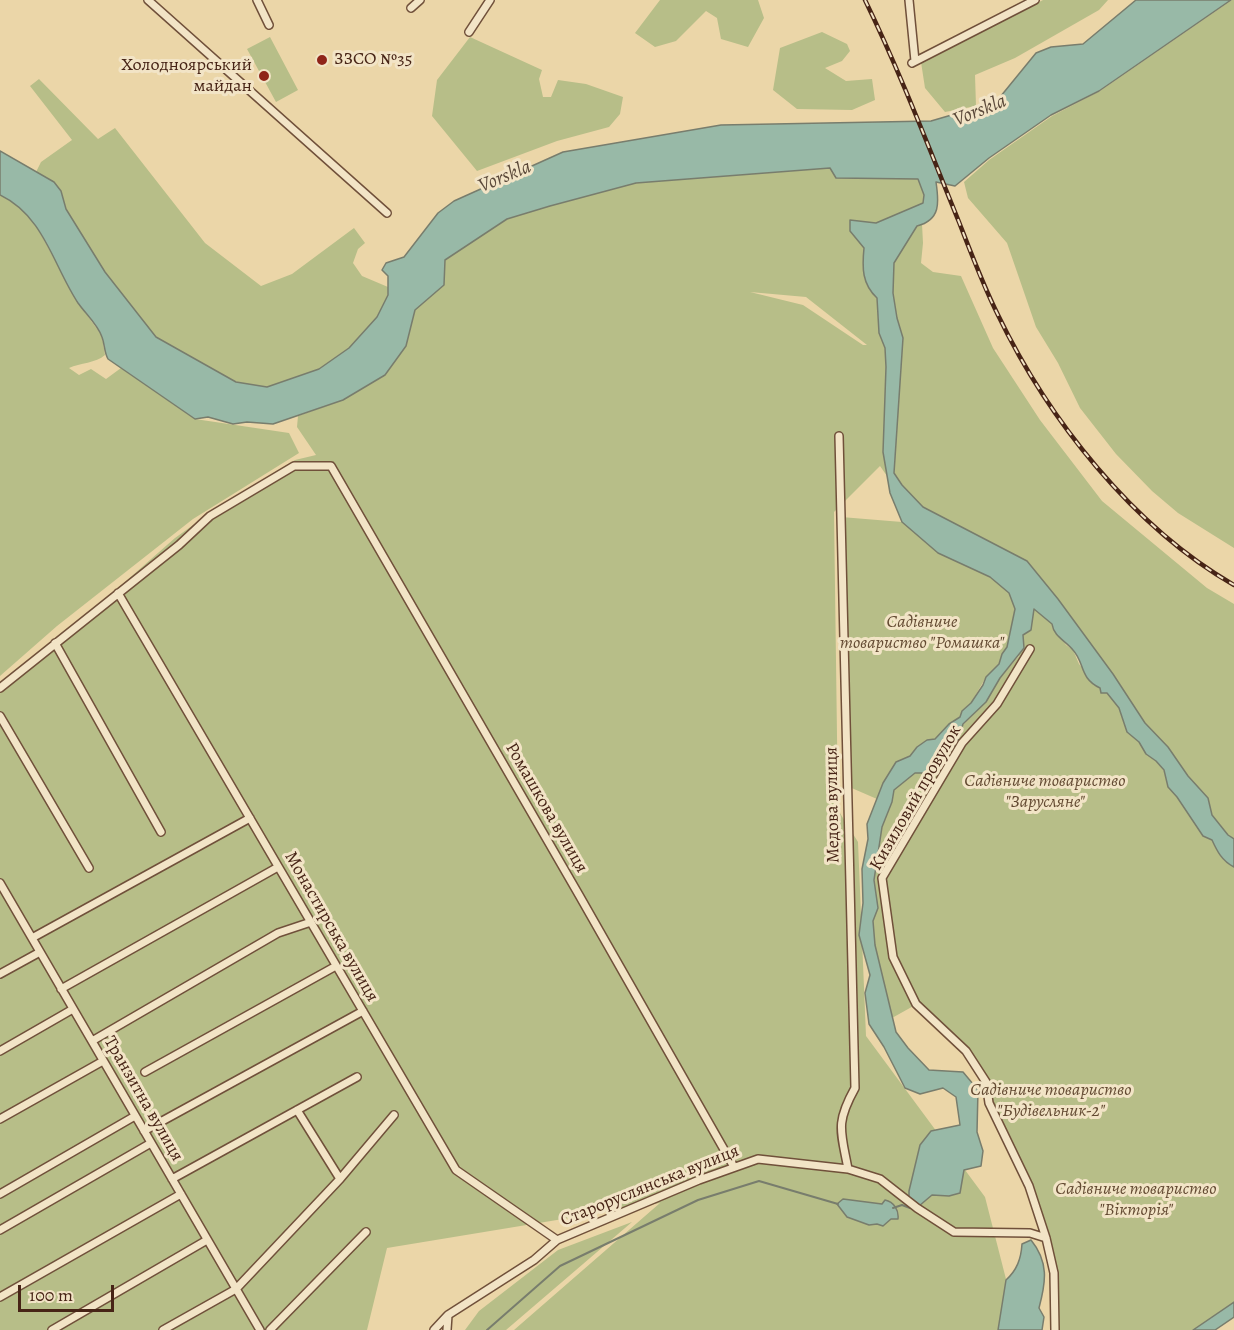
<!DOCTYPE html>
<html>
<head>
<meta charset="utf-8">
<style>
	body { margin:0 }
	#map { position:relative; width:1234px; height:1330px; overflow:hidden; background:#ebd6a8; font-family:Alegreya,serif }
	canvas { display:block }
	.scale { position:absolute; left:18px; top:1285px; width:96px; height:27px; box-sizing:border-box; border:3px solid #472416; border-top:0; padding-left:8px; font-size:18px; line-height:21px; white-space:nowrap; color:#472416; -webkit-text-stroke:4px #f2e4c6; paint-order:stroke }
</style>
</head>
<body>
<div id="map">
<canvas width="1234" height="1330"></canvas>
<div class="scale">100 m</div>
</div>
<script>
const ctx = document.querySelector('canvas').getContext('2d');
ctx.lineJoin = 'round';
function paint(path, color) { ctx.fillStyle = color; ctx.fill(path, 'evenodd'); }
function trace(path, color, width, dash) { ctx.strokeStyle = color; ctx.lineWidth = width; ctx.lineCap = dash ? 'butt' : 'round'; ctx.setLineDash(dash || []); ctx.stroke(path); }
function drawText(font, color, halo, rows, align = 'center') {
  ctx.font = font + ' Alegreya,serif'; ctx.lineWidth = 6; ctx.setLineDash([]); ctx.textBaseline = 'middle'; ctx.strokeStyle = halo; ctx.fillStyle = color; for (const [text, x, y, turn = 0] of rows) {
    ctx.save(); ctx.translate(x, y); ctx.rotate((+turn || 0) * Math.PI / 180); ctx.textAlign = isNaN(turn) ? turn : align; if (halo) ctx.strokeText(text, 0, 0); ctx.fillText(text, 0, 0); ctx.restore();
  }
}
const green = new Path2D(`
	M660,0H758L764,18L748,47L721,39L717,18L706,11L676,41L655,47L635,33Z
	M1043,0H1108L1099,10L1015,58L975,75L976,106L945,112L925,88L921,62Z
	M1232,0H1234V548L1178,513L1152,491L1116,454L1080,408L1058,363L1036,327L1007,243L968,198L964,182L989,160L1052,116L1100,91Z
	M822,32L847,44L850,51L842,61L825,68L846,81L872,79L875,100L852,110L797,109L773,90L780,48Z
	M270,37L298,90L276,102L247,49Z
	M470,37L542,70L539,79L543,97H551L558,80L586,84L623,97L620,114L609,127L557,141L477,171L432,116L437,80Z
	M39,79L98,139L115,128L205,243L261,286L292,274L354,228L365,243L358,249L353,263L362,276L388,287V295L378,317L349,348L319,369L267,387L236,382L156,337L105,272L66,209L61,191L54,182L36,172L41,162L72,140L30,86Z
	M831,168L836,178L918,179L924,195L923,203L876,224L851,220L850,231L864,248C862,268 862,284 877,298L879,333L885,348L886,367L883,452L887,476L880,466L834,512L838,810L858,842L866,1036L985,1197L1019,1330H514L660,1203L387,1248L367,1330H0V692L175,538L214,510L295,460L316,455L297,427L298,416L343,400L406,346L415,310L444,285V260L507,219L550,206L636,183ZM750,292L806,297L867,345H863L803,305Z
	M0,195L11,200L32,218L77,301L102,336L105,355C96,363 80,363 69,368L79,375L91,369L106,379L121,368L195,419L289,433L299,453L193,519L57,626L0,676Z
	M922,224L923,243L921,263L933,272L961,276L993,348L1040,420L1102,501L1207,588L1234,604V839L1228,835L1212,815L1208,798L1188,776L1168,747L1145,723L1113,674L1086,638L962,528L923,507L902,485L894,473L903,338L897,318L893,293L894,263L917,226Z
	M841,517L902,522L938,553L990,577L1009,593L1015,609L1007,647L1002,654L999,664L986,677L971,703L962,711L960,717L949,724L935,739L917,747L910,756L896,762L883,783L877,799L847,786Z
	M1034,609L1052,624L1066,645L1073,650L1079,664L1100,688L1107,693L1119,708L1127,732L1139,742L1146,754L1156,761L1164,771L1168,787L1177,797L1203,836L1212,840C1217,851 1222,861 1234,867V1302L1193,1330H1055L1054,1273L1029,1186L989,1103L986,1082L966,1051L917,1004L892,1018L875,945L873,921L878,908L874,880L878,849L882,827L892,802L894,790L915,773L930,765L941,749L958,740L963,725L986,702L1000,678L1019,656L1022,635Z
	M632,1222L506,1330H465L479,1311L558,1250Z`);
const water = new Path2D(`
	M1136,0H1231L1099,91L1051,115L989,158L955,186L936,182C939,202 941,220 917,226L894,263L893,293L897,318L903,338L894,473L902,485L923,507L1027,561L1058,599L1113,674L1145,723L1168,747L1188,776L1208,798L1212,815L1228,835L1234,839V867C1222,861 1217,851 1212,840L1203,836L1177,797L1168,787L1164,770L1156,761L1146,754L1139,742L1127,732L1119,708L1107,693H1101L1100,688C1079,678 1085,663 1073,650C1065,640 1054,637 1052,624L1034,609L1031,630L1023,635L1024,648L1000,678L986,702L963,724L958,740L950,751L941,749L930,765L928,773H915L894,790L892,802L882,827L874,880L878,908L873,921L875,945L896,1032L908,1048L929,1070L963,1072L978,1090L977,1132L983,1151L981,1166L964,1170L960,1193L949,1196L932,1195L919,1206L909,1198V1191L920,1145L931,1131L960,1125L956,1097L943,1088L920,1094L905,1088L884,1047L869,1024L865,993L870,975L859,935L863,903L862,869L868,839L867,824L883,783L896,762L910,756L917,747L927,740L935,739L949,724L960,717L962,711L971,703L983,685L986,677L999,664L1002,654L1007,647L1015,609L1009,593L990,577L938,553L902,522L890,493L883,452L886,367L885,348L879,333L877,298C862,284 862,268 864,248L850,231V220L876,223L923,203L924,195L918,179L836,178L830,168L636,183L550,206L507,219L445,260L444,285L415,310L406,346L385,375L343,400L273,424L247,422L233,424L208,417L195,419L108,359C104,352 105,345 102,337C98,325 85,313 78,303C53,265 44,216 0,195V151L54,182L61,191L66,209L105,272L156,337L236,382L267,387L319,369L349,348L377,317L388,295V276L382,270L386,263L404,257L438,213L454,201L563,152L721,125L931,121L996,102L1036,53L1051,47L1083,44Z
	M843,1199L882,1204L885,1200C894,1202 899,1210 898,1219H891L883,1226L877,1224L869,1225L847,1217L837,1204Z
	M1031,1240C1049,1262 1046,1282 1039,1308L1044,1317L1042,1330H998L1006,1280C1017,1270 1021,1259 1022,1244Z
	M1234,1302V1317L1215,1330H1193Z`);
const stream = new Path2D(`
	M893,1208L902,1205L910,1208
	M487,1330L560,1266L698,1200L759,1181L838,1204`);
const street = new Path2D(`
	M148,0L387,213
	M257,0L269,25
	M909,0L915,61
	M411,8L420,0
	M469,32L490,0
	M912,63L1035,0
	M839,436L855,1088C835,1124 841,1131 848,1169
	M118,593L456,1170L557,1240
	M55,643L161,832
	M1030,649L997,704L962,743L882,878L893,957L916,1004L966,1051L986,1082L989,1103L1029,1186L1046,1238L1054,1273L1055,1330
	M0,688L179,545L210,516L294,466H331L579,895L734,1167
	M0,716L89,868
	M0,883L260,1330
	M32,938L250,818
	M0,974L40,952
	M61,989L278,867
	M92,1041L278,933L311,922
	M0,1051L73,1009
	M145,1072L336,966
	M297,1110L340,1179
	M0,1119L103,1061
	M144,1131L363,1011
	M172,1179L357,1077
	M0,1194L135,1116
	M0,1230L151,1143
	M0,1297L181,1194
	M52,1330L207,1240
	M163,1330L236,1289L340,1179L394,1115
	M270,1330L366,1232
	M434,1330L448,1315
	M447,1330L448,1315L534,1260L557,1240L699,1180L758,1159L848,1169L880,1179L917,1208L954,1232L1030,1233L1046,1238`);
const rail = new Path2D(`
	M865,0C900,72 929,148 959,222C971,253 983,285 998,315C1048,419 1133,527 1234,585`);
const markers = [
	[322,60,6,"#8f2418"],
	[264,76,6,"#8f2418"]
];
const poiNames = [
	["ЗЗСО №35",334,60],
	["Холодноярський",252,66,"right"],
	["майдан",252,87,"right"]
];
const parkNames = [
	["Садівниче",922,623],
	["товариство \"Ромашка\"",922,644],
	["Садівниче товариство",1045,782],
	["\"Зарусляне\"",1045,803],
	["Садівниче товариство",1051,1091],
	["\"Будівельник-2\"",1051,1112],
	["Садівниче товариство",1136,1190],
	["\"Вікторія\"",1136,1211]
];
const streetNames = [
	["Кизиловий провулок",916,798,-60],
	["Медова вулиця",833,805,-91],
	["Ромашкова вулиця",546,808,60],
	["Монастирська вулиця",331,927,60],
	["Транзитна вулиця",143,1099,60],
	["Староруслянська вулиця",650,1186,-22]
];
const waterNames = [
	["Vorskla",980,111,-22],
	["Vorskla",505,177,-23]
];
paint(green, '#b7be88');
paint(water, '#98b9a7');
trace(water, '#787d6d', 1.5);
trace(stream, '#787d6d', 2);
trace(street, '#70503a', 10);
trace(street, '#f2e4c6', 7);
trace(rail, '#472416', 4.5);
trace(rail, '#f2e4c6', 2, [7]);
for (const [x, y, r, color] of markers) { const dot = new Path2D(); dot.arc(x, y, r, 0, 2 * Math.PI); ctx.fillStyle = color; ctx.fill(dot); trace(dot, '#f2e4c6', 2); }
drawText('18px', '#472416', '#f2e4c6', poiNames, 'left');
drawText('italic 18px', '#634a32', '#f2e4c6', parkNames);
drawText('18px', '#472416', '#f2e4c6', streetNames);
drawText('italic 20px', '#5b493a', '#f2e4c6', waterNames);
</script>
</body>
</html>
